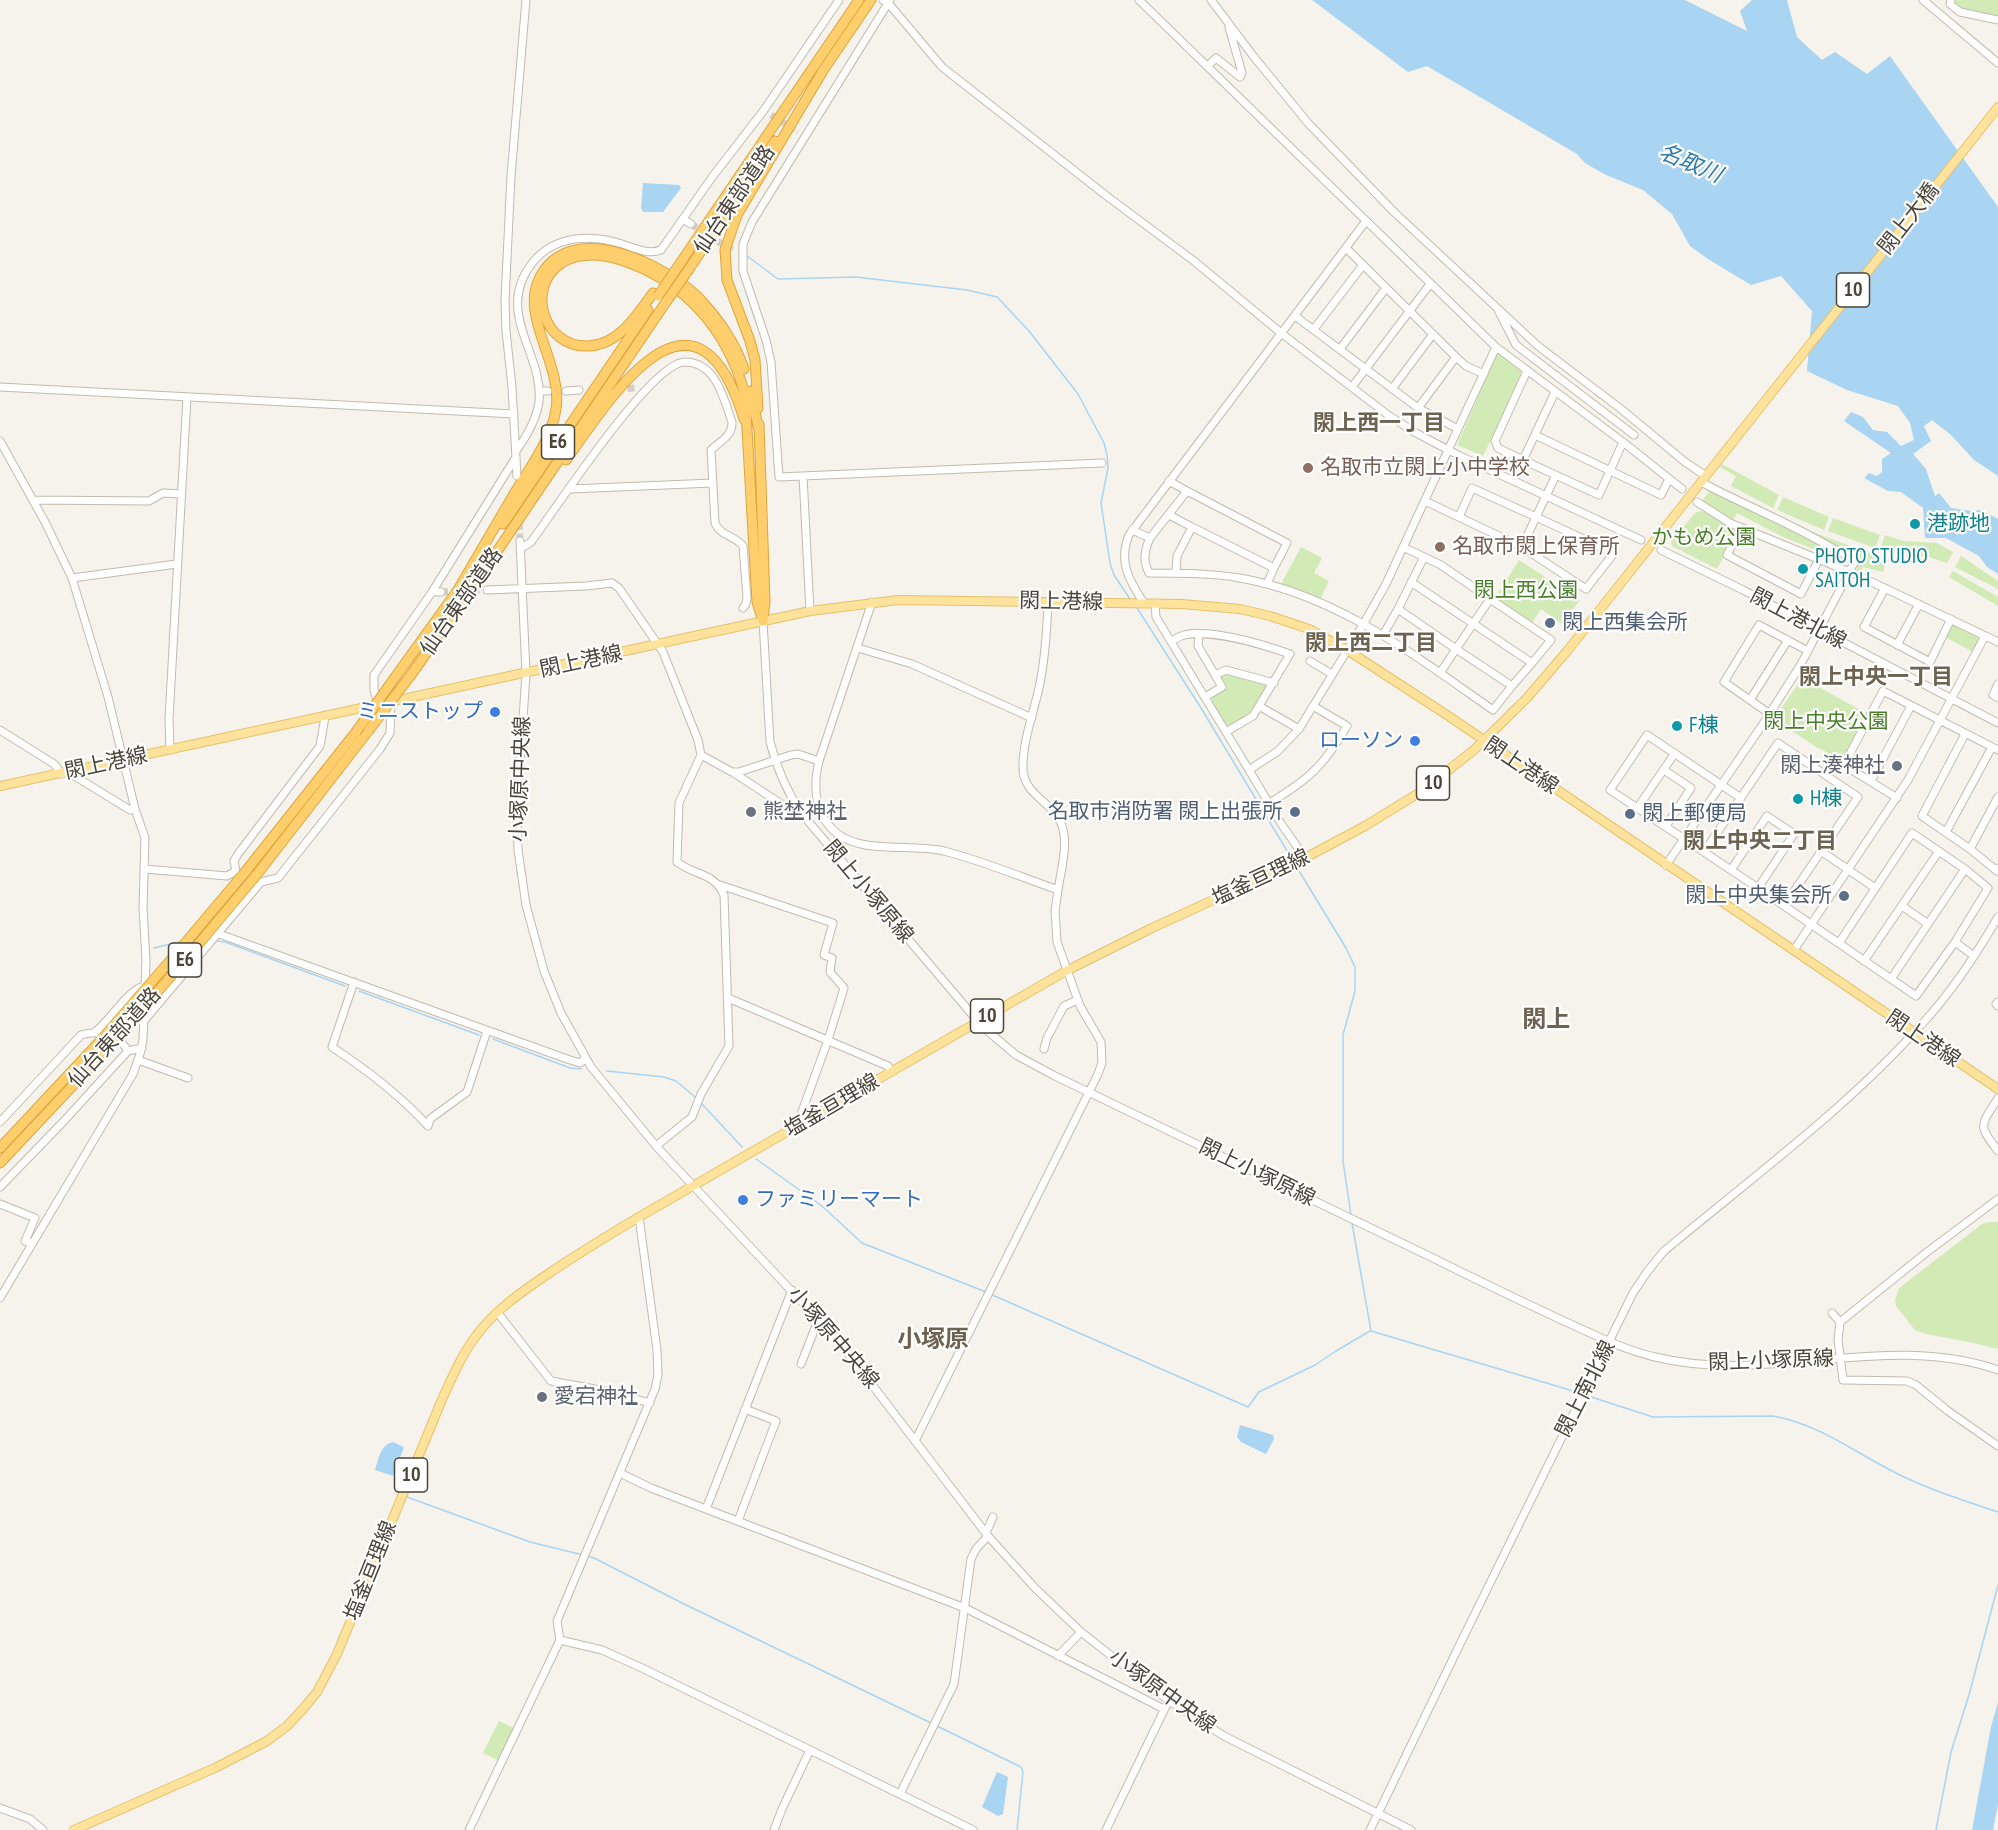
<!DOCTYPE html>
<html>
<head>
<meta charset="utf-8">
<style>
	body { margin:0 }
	canvas { display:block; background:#f6f3ec }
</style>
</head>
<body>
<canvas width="1998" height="1830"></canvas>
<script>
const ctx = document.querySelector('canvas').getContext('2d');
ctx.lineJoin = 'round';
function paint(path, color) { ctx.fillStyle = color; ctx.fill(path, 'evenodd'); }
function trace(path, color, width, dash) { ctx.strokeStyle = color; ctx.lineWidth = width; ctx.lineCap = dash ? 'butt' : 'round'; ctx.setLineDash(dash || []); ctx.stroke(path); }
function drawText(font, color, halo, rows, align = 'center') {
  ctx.font = font + ' "PT Sans Narrow","Noto Sans JP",sans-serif'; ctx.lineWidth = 4.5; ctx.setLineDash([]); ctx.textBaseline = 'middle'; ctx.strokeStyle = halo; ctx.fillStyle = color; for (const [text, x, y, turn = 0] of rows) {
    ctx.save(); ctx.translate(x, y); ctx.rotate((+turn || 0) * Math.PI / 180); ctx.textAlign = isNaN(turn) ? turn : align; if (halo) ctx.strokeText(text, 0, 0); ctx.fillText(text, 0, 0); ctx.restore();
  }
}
const green = new Path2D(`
	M1955,0H1998V17L1965,10L1954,2Z
	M1500,355L1521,371L1522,376L1483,456L1457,445L1496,356Z
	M1722,464L1779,495L1773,508L1731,486L1736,476L1720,467Z
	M1710,490L1850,558L1852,564L1783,537L1737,513L1733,520L1702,501Z
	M1783,497L1829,517L1824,530L1777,510Z
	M1703,511L1734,528L1736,533L1717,569L1672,546L1671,542L1695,513Z
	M1768,513L1812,532L1887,559L1883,572L1863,567L1861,572L1857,570L1856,559L1853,554L1838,549Z
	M1833,518L1880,535L1875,548L1828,531Z
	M1885,535L1903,541L1937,543L1953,552L1947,563L1929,557H1902L1880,550Z
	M1301,547L1322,558L1314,573L1329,581L1321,598L1281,584Z
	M1961,556L1998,581V589L1955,567Z
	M1519,560L1580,600L1562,624L1541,609L1532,623L1495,598Z
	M1953,571L1998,597V606L1949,577Z
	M1955,625L1977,635L1979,641L1973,652L1945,637L1951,626Z
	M1228,673L1265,682L1268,687L1251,714L1231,726L1226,725L1212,701L1213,696L1226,688L1221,679V675Z
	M1802,678L1868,714L1839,767L1829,759L1825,751L1816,747L1774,719Z
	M1989,1222H1998V1349L1974,1343L1926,1334L1915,1330L1896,1306L1895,1300L1899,1288L1982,1224Z
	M499,1721L514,1728L499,1761L483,1753Z`);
const water = new Path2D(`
	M1312,0H1685L1747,31L1740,11L1752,0H1787L1797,37L1822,60L1835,52L1867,74L1890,56L1998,207V476L1974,460L1951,435L1932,420L1924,426L1931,441L1913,454L1926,469L1935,496L1939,493L1951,508L1972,511L1981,510L1998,519V574L1987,567L1979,556L1946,538H1925L1923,508L1901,492L1888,491L1864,478L1869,473L1877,476L1882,472V459L1891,453L1844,421L1851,412L1863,417L1873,430L1887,432L1901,446L1914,440L1910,423L1898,406L1847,390L1807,371L1812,311L1781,276L1751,285L1708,259L1690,246L1672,214L1643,190L1606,175L1585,163L1577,154L1427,66L1408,72Z
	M643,183L679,185L681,188L663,212H643L641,208Z
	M1240,1425L1273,1435L1274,1439L1266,1454L1241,1442L1237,1437Z
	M393,1442L404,1447L393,1476L375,1470C379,1458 380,1445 393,1442Z
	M1998,1702V1804L1993,1830H1972L1991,1727Z
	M997,1772L1008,1777L1003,1814L998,1816L982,1807Z`);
const stream = new Path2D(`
	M747,256L778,279L856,277L967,290L997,297L1029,331L1078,394L1104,443L1107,455L1108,468L1101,503L1110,563L1114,575L1130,599
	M1137,608L1201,708L1292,859
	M1296,866L1346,948L1355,967V991L1343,1035V1161L1351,1215
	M217,941L225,942L345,986
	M154,948L179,942
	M359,991L479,1035
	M493,1039L570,1068L581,1069
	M607,1071L664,1077L676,1081L695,1097
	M702,1104L742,1147
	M756,1159L822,1206L862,1243L986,1292
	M1352,1223L1371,1331L1580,1393
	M990,1294L1248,1407L1259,1392L1315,1365L1336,1351L1370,1331
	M1585,1395L1653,1417L1773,1416C1819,1424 1857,1454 1898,1474C1930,1490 1965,1501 1998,1512
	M407,1497L530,1542L583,1555
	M587,1556L594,1558L684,1604L931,1723
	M935,1725L1021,1767L1023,1772L1017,1830
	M1936,1830L1951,1752L1969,1695L1998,1585`);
const minorTunnel = new Path2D(`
	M771,115L798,132
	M691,224L733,251
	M617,389L636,388
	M518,502L520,541
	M441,592L487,590`);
const minor = new Path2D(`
	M883,0L889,4L942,67L1108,197L1194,261L1281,333L1388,415L1416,433L1460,456L1641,540
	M890,0L752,222L743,244V271L766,340L771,362L779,477L1102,463
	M1139,0L1496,347L1623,442L1682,489
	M1211,0L1254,57L1308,123L1394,212L1538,346L1621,409L1685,462L1706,476
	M1923,0L1998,63
	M1951,0L1950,4L1960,12L1998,20
	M1208,66L1216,58L1240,77L1242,73L1229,27
	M683,219L691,224
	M1346,248L1456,357L1466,366L1484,374
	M1499,312L1516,345L1634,435
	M1295,316L1418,408L1458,429
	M1314,329L1363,265
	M1340,349L1386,288
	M1527,371L1495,441L1498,448L1523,460L1555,392
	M0,387L514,414
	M1352,387L1430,284
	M1392,389L1433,334
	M539,391H548
	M566,391L579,390
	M1418,408L1456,357
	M1535,435L1661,495L1669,479
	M0,441L45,522L72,578L108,697L135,809L145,838L143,908L146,960L143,1040L140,1054L133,1074L0,1298
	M516,451C527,436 536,421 539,402C544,353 493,312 533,262C555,235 592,234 622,244C635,248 647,255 661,250L713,176L764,110L839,0
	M1523,460L1599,495L1623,442
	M517,476L512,387L506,331L505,300L511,176L526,0
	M803,476L810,611
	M1169,481L1187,491L1150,538C1144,551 1143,561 1149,573C1179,573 1210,573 1240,578C1337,595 1414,655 1493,710L1512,686L1456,649L1440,673
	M570,489L713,483
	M1187,491L1287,543L1274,568
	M33,500L149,501L163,493L181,494
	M1425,501L1522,547L1536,517L1472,488L1459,517
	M1697,502L1730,523L1855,574L1998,642
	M1169,515L1192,527L1177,556L1176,573
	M1192,527L1274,568L1267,584
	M1741,528L1727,555L1801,594L1819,559
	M1132,530L1150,538
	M520,541L526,673L517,811L518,850L526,905L544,971L561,1013L591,1067L656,1146L840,1343L988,1536L1035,1588L1081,1632L1169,1701L1224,1736L1411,1830
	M1403,547L1424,557L1398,609L1456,649L1490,599L1441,565L1424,557
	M1522,547L1586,589L1614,553L1536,517L1556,475
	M520,549L531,542C555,510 651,362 685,362C716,362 724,399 732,422C733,436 719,442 711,450L715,523C720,536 736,536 743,546L747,598L746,604L743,608
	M1661,550L1743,590L1998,723
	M72,578L177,564
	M1411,582L1532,663L1512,686
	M1885,588L1864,627L1930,662L1951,619
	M487,590L586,586L612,583L619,588L663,652L698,740L701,755L732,772H739L791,755L798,754L819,761
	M432,592H441
	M1490,599L1551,640L1532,663
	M1048,601C1047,631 1045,660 1039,688C1033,715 1022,743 1023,770C1025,795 1050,801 1060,821C1070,841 1061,869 1058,890
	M872,602L819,761C810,798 820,835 861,844C888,850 917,845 944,851C983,861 1021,877 1058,890L1055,911L1057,942L1080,1006L1101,1042L1102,1063L1098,1074L915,1441
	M1144,603C1129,581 1118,561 1129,535L1366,221
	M1155,603L1156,617L1249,770L1278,751L1299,729L1364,623L1386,584L1496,347
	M763,621L770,742C777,769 787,792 802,814L970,1012
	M1199,635L1198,646L1222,687L1205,697
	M1383,635L1398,609
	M1172,641C1175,639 1180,636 1184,635C1212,629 1264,645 1290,654L1253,716L1226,732
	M1897,645L1919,604
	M858,648L912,664L1032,718
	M1310,661L1332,674
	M1215,675L1226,670L1274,683
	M1998,684L1993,695L1998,698
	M1750,700L1788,640
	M378,705L374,690V675L432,592L516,457
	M1259,706L1299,729
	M1770,714L1724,682L1759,625L1808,651
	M0,730L54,764L62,774
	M1965,734L1922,816L1970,849L1997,871L1998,868
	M170,750L169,719L187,397
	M1249,770L1280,822L1305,858
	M1664,770L1691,788L1666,826
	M68,772L130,810L135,809
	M734,773L783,805
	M1871,781L1911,706
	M1897,798L1844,765L1883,691L1998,750
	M1268,804C1309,779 1323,767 1347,726L1313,706
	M1638,807L1675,753
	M1946,832L1992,747
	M1970,849L1998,797
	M1821,851L1875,888
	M1704,852L1610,790L1647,735L1741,798
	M1666,865L1763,724L1800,666L1855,561C1851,554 1839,552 1832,548C1790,523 1744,505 1701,482
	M145,869L227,876L236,871L234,861L238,854L320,746L325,717
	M1731,870L1758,888
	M720,885L833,923L824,955L832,958L830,972L844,988L828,1040L800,1117L803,1122
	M1784,906L1858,797L1778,743L1704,852L1731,870L1767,816L1794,834L1758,888L1916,996L1955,942L1988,888L1965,869L1912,833L1839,943
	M1902,906L1928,924
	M219,934L570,1060L580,1063L586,1058
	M1955,942L1974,956
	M1794,950L1908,780L1985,636
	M1864,961L1939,851
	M1891,979L1965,869
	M354,982L332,1047C367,1070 400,1095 428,1126L430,1119L467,1092L487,1031
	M728,998L888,1066L891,1072
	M1998,1002L1996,1004L1998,1006
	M143,1022L261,882L278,878L380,749L390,733L391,702
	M984,1028L1016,1055L1053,1075C1179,1136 1306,1196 1433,1258C1477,1280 1521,1301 1566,1322C1595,1335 1624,1350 1655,1357C1769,1385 1886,1331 1998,1370
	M95,1032C110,1021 129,988 145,986
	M1044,1049L1047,1038L1064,1006L1078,1000
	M138,1060L188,1078
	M1998,1098C1981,1126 1977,1124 1998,1151
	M0,1122L81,1035C99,1029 119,1035 128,1051
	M656,1146L692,1117L701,1094L729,1046L724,895C714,872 695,876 677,862L679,803L701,755
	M0,1187L63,1122L128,1051L142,1048
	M1998,1199L1927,1252L1840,1322L1838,1340L1843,1380L1907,1381L1916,1385L1948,1411L1998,1446
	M0,1204L35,1218L25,1241L32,1244
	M497,1312L551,1381L611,1392L650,1403
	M1832,1313L1840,1322
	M801,1364L819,1318
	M620,1473L651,1488L965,1608L1164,1709
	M706,1509L792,1290
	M738,1521L776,1421L745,1409
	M986,1533L993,1517
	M560,1640L602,1650L642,1668L810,1750L782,1809L774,1830
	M1058,1656L1081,1632
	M810,1750L973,1830
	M900,1794L954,1684L971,1559L976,1549L988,1536
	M0,1808L30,1819L43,1830
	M469,1830L560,1640L557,1621L655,1389L658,1375L657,1350L639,1217
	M1106,1830L1166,1706
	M1370,1830L1461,1642L1633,1293L1647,1272L1663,1252C1750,1179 1845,1110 1921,1025C1951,993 1976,955 1998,917`);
const major = new Path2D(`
	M0,786L810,611L898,600L1182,604L1240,609L1270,616L1309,629L1347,650L1447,715L1998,1089
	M74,1830L217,1767L267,1741L287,1726L303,1709L317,1692L337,1654L443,1397C453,1376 462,1354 476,1336C494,1311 520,1293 545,1276C576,1255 607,1236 639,1217L1066,971L1152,928L1305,858L1365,826L1422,791L1474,750L1527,698L1568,650L1998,107`);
const highway = new Path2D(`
	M822,72L871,0
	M681,262L859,0
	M689,269L775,141
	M653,293C637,315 619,345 588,346C543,348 524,286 563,262C581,252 602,254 621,260C685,281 728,330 745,395L757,602L763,621
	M750,391L759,430
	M758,408L755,360L750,341L727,280L725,250L737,215L824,69
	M759,424L765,602L763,620
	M566,460C615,391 696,264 744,419
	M503,524L648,310
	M459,588C478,556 496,525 514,494C530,467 551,441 556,409C563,364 519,316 540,277C571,218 664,264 698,297C718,318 735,342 744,369
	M411,675L481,575L666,302
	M396,676L463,583
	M246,871L356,732
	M258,873L369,730
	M0,1148L102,1039
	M0,1163L110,1046`);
const minorBridge = new Path2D(`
	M970,1012L984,1028`);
const highwayBridge = new Path2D(`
	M658,296L681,262
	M666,302L689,269
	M369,730L411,675
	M356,732L396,676
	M102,1039L176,954L246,871
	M110,1046L186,959L258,873`);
const markers = [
	[1308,468,6,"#8d6e63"],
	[1915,524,6,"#0f9aa8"],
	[1440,547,6,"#8d6e63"],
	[1803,569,6,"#0f9aa8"],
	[1550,623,6,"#5c6f8a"],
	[495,712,6,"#3f7fe0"],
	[1677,726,6,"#0f9aa8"],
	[1415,741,6,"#3f7fe0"],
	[1897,766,6,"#6b7280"],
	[1798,799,6,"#0f9aa8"],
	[751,812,6,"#6b7280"],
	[1295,812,6,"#5c6f8a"],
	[1630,814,6,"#5c6f8a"],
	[1844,896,6,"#5c6f8a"],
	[743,1200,6,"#3f7fe0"],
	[542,1397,6,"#6b7280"]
];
const shields = [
	[1853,290,33],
	[558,442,33],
	[1433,783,33],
	[185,960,33],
	[987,1016,33],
	[411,1475,33]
];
const shieldNames = [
	["10",1853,290],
	["E6",558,442],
	["10",1433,783],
	["E6",185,960],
	["10",987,1016],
	["10",411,1475]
];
const streetNames = [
	["仙台東部道路",735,200,-56],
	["閖上大橋",1909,219,-52],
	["仙台東部道路",462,602,-55],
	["閖上港線",1061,602,1],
	["閖上港北線",1798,619,28],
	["閖上港線",581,662,-12],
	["閖上港線",106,764,-12],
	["閖上港線",1521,766,34],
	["小塚原中央線",521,779,-88],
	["塩釜亘理線",1261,878,-25],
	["閖上小塚原線",868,892,50],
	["仙台東部道路",115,1038,-48],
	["閖上港線",1923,1039,34],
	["塩釜亘理線",832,1106,-30],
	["閖上小塚原線",1257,1173,26],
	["小塚原中央線",833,1338,49],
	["閖上小塚原線",1771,1361,-2],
	["閖上南北線",1586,1389,-63],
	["塩釜亘理線",371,1571,-68],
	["小塚原中央線",1162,1692,36]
];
const educationNames = [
	["名取市立閖上小中学校",1320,468],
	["名取市閖上保育所",1452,547]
];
const cultureNames = [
	["港跡地",1927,524],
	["PHOTO STUDIO",1815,557],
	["SAITOH",1815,581],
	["F棟",1689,726],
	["H棟",1810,799]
];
const parkNames = [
	["かもめ公園",1704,538],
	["閖上西公園",1526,591],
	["閖上中央公園",1826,722]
];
const serviceNames = [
	["閖上西集会所",1562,623],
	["名取市消防署 閖上出張所",1283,812,"right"],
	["閖上郵便局",1642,814],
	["閖上中央集会所",1832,896,"right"]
];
const shopNames = [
	["ミニストップ",483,712],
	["ローソン",1403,741],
	["ファミリーマート",755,1200,"left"]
];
const worshipNames = [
	["閖上湊神社",1885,766,"right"],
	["熊埜神社",763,812],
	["愛宕神社",554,1397]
];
const waterNames = [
	["名取川",1690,164,23]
];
const neighbourhoodNames = [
	["閖上西一丁目",1379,424],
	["閖上西二丁目",1371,644],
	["閖上中央一丁目",1876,678],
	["閖上中央二丁目",1760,842]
];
const quarterNames = [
	["閖上",1546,1020],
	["小塚原",933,1340]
];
paint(green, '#d2eab5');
paint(water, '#a9d4f2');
trace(stream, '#a9d4f2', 1.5);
trace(minorTunnel, '#d4d0c8', 7, [7, 3.5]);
trace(minor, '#c2bbae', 9);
trace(major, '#e6c16a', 10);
trace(highway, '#e0a43c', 11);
trace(minor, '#fff', 7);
trace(major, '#ffe39c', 8);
trace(highway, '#ffcf6e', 9);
trace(minorBridge, '#c2bbae', 9, []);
trace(highwayBridge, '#e0a43c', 11, []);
trace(minorBridge, '#fff', 7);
trace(highwayBridge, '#ffcf6e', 9);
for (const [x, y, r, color] of markers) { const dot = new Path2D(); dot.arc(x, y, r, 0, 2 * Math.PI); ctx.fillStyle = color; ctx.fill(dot); trace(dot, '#fff', 2); }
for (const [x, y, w] of shields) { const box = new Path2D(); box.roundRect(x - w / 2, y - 17, w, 34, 4.5); ctx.fillStyle = '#fff'; ctx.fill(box); trace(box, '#4b4439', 1.5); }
drawText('bold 20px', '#4b4439', null, shieldNames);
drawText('21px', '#4b4439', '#fff', streetNames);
drawText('21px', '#785e54', '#fff', educationNames, 'left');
drawText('21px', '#0d838f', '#fff', cultureNames, 'left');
drawText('21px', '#4a7f2a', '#fff', parkNames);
drawText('21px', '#4e5e75', '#fff', serviceNames, 'left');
drawText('21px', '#366cbe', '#fff', shopNames, 'right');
drawText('21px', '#5b616d', '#fff', worshipNames, 'left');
drawText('italic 22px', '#2e7ab2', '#fff', waterNames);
drawText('bold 22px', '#6e6250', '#fff', neighbourhoodNames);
drawText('bold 24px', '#6e6250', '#fff', quarterNames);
</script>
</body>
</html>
